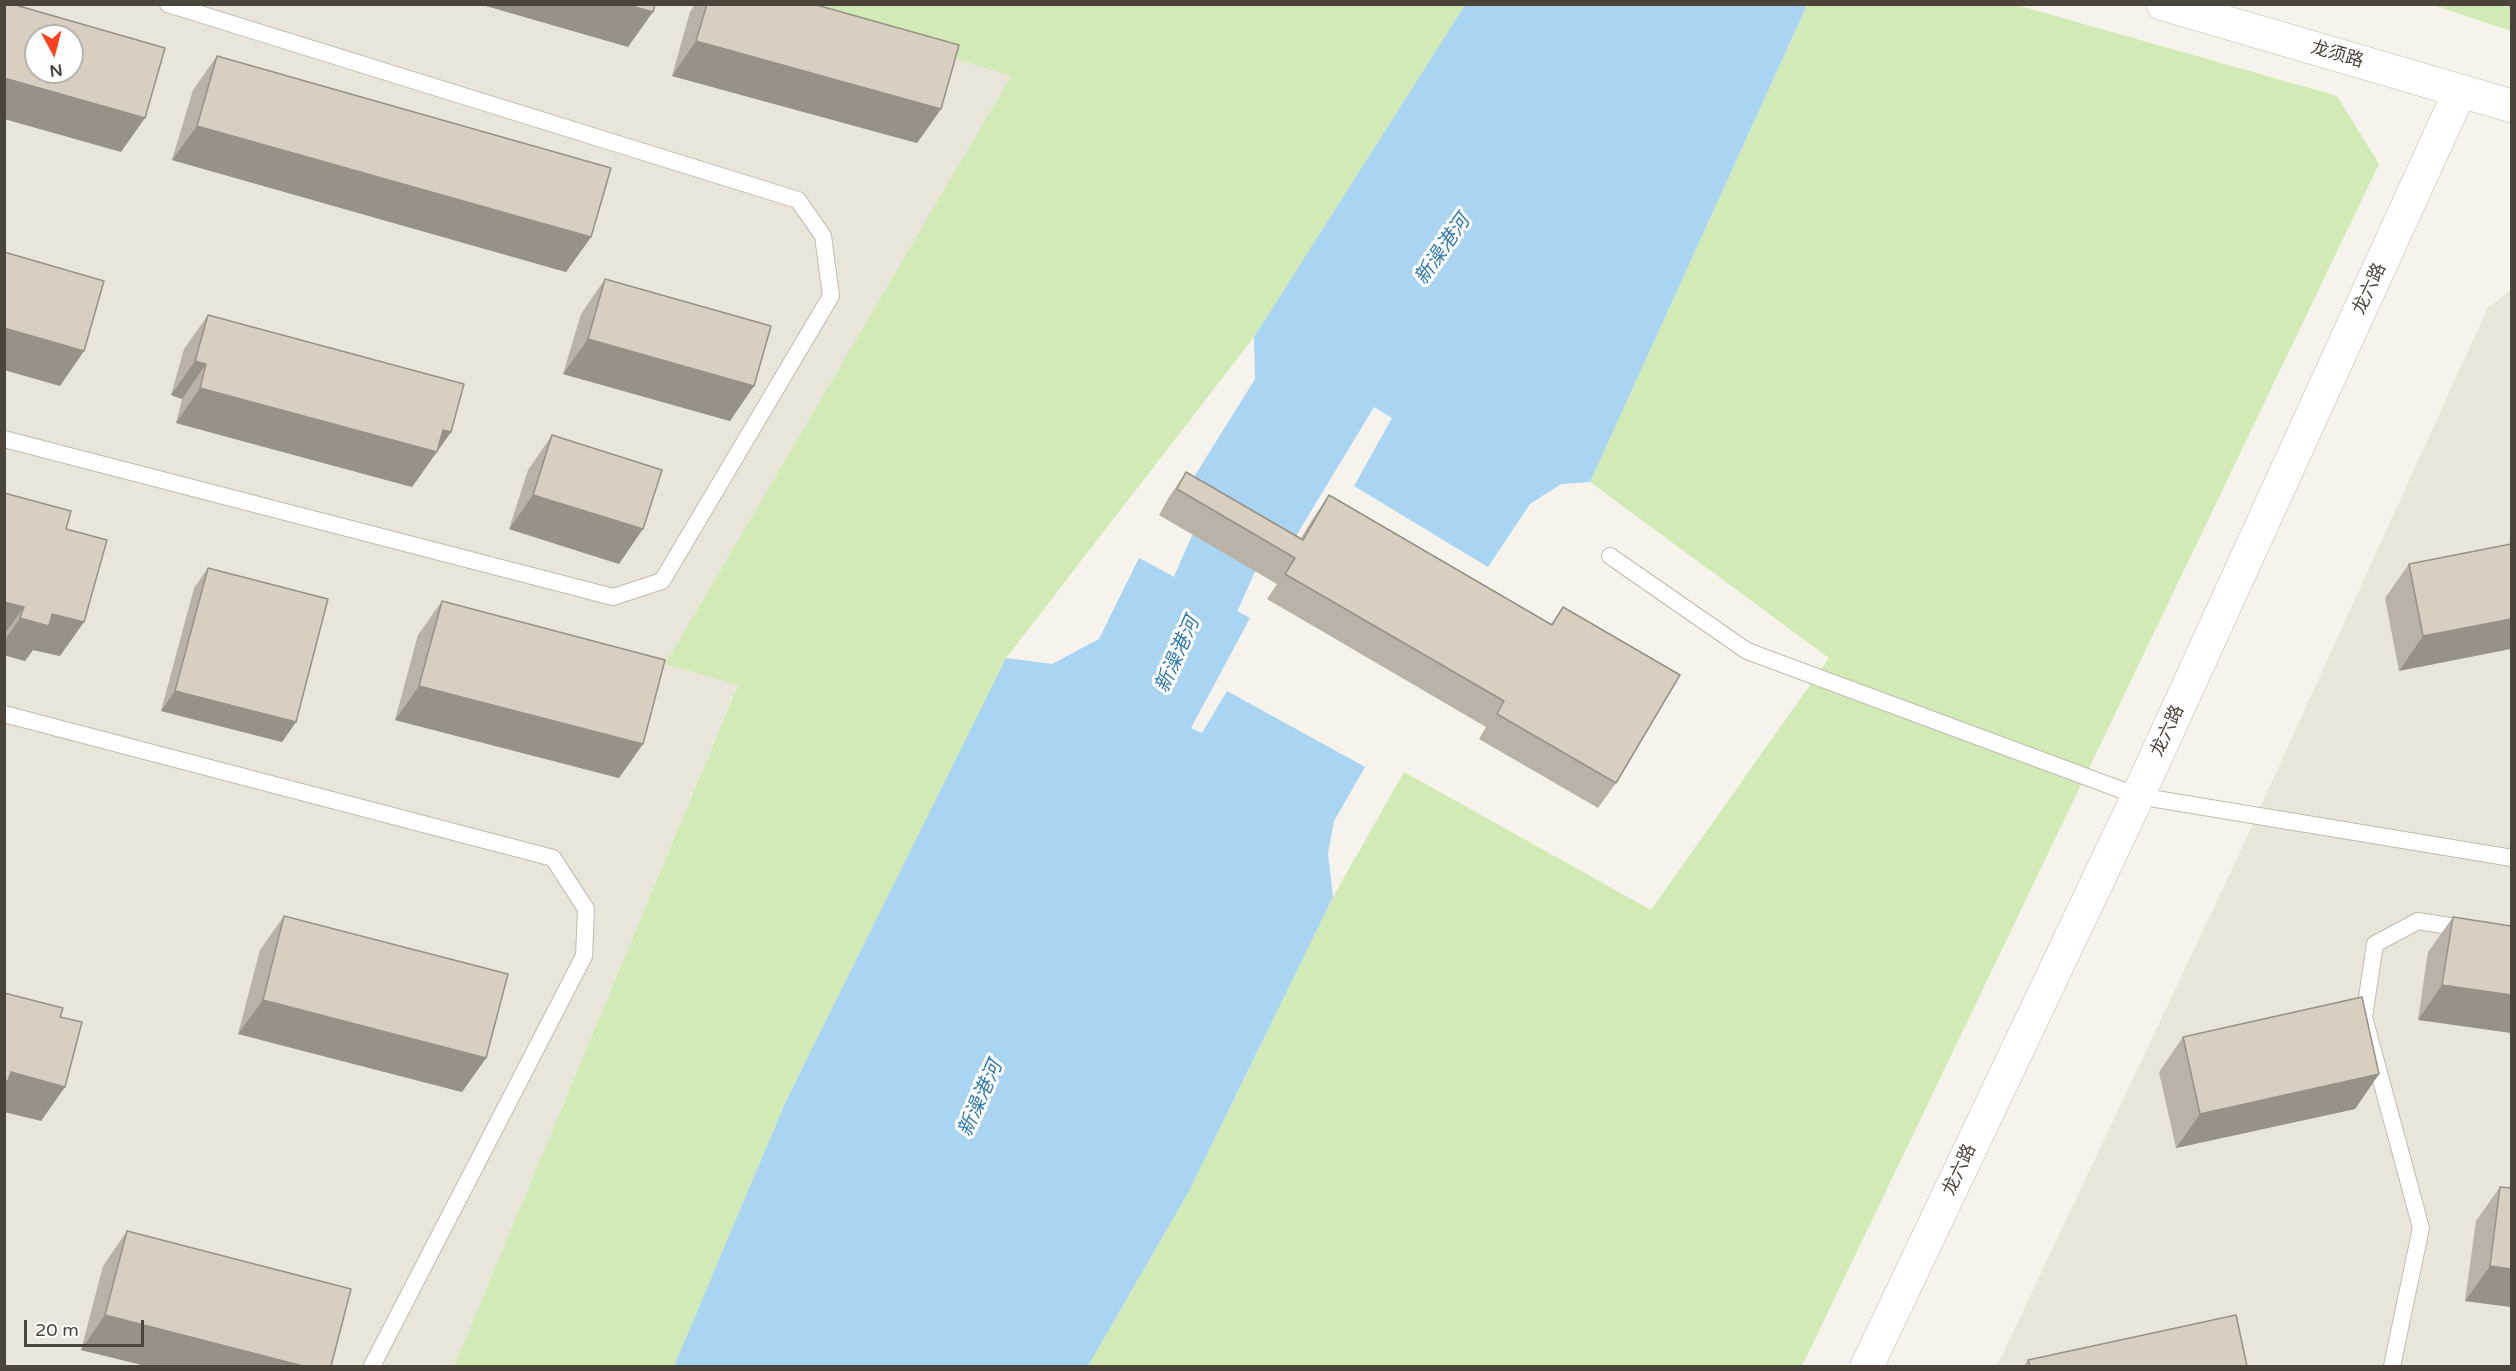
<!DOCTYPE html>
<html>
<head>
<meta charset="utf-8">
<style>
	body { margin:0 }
	#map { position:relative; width:2516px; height:1371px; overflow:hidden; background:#f6f3ec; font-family:"Varela Round",sans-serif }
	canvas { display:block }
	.frame { position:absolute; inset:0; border:6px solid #4b4439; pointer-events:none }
	.north { position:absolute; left:24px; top:24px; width:60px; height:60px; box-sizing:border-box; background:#fff; border:2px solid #b7b4b0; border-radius:50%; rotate:173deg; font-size:16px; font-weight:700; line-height:24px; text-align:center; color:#4b4439 }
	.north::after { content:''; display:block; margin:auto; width:21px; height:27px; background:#fc3f1d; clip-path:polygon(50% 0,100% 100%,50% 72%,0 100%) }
	.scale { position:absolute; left:24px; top:1320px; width:120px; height:27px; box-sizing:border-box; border:3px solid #4b4439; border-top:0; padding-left:8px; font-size:18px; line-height:21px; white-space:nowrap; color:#4b4439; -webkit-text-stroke:4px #fff; paint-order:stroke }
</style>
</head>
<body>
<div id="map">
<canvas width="2516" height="1371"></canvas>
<div class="frame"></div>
<div class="north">N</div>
<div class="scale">20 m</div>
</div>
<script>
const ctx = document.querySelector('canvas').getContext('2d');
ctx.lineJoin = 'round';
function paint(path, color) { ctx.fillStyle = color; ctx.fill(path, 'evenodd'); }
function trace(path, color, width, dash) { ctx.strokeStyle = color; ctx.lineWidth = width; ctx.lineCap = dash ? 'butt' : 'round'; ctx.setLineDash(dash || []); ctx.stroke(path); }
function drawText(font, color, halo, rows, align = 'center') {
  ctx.font = font + ' "Varela Round","Noto Sans SC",sans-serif'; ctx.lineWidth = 6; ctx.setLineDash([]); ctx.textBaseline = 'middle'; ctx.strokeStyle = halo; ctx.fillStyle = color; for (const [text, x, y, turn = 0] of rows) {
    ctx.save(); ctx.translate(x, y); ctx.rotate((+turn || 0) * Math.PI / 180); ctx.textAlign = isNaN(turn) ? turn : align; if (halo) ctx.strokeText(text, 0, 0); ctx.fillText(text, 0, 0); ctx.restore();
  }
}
const residential = new Path2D(`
	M5,5H780L1012,76L665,664L738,684L454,1366H5ZM36,36H72V72H36Z
	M2511,290V1366H1997L2235,863L2488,307Z`);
const green = new Path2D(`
	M780,5H1465L1254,337L1006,658L785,1103L674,1366H454L738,685L665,664L1011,76Z
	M1807,5H2017L2337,96L2379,164L1802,1366H1088L1188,1193L1333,897L1404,772L1651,910L1829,658L1590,482Z
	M2433,5H2511V31Z`);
const water = new Path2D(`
	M1465,5H1807L1590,482L1561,484L1530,504L1488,567L1354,486L1392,418L1374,407L1296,536L1194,477L1255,379L1254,337Z
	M1139,558L1250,618L1191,728L1202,733L1227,691L1365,767L1334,821L1328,853L1333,897L1188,1193L1088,1366H674L785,1103L1006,658L1052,664L1099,639Z`);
const river = new Path2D(`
	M1165,685L1226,548L1281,473`);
const service = new Path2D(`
	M4,439L613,597L662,581L831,296L823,236L798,200L168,4
	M1610,556L1747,651L2138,796L2512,858
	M4,714L553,858L586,909L584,956L372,1366
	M2392,1366L2421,1228L2364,1017L2375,944L2418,921L2512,936`);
const tertiary = new Path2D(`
	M2163,4L2512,106
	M1867,1366L2138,796L2460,91`);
const wall = new Path2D(`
	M695,4H813L941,109L917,143L672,76L690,12Z
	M217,56L591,237L566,272L172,160L193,90Z
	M605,279L730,421L563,374L581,314Z
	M208,315L451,432L412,487L176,423L182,399L171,395L184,349Z
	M552,435L619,564L509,529L528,470Z
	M1186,472L1301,538L1312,520L1329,495L1551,624L1563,607L1616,783L1598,808L1479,739L1486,727L1267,599L1277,584L1159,515L1169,497Z
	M4,493L66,529L60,656L33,650L25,661L4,655Z
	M2511,544L2399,671L2385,598L2409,564Z
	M208,568L296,722L282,742L161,711L194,588Z
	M442,601L619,778L395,720L418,635Z
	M284,916L486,1058L462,1092L238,1034L260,950Z
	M2453,917L2511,926L2418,1020L2428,952Z
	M2183,1037L2379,1074L2355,1109L2176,1148L2159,1072Z
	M2500,1187L2511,1188V1307L2465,1301L2476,1221Z
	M127,1231L331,1366H146L81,1350L103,1266Z
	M2028,1360L2247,1366H2024Z`);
const shadedWall = new Path2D(`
	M479,4H625L653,12L628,47Z
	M696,41L941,109L917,143L672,76Z
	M4,78L145,118L121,152L4,119Z
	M197,126L591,237L566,272L172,160Z
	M4,328L84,351L60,386L4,370Z
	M588,339L754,386L730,421L563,374Z
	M195,361L206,364L182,399L171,395Z
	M200,388L443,430L451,432L412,487L176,423Z
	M533,495L643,529L619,564L509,529Z
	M4,602L24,607L4,635Z
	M52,614L84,622L60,656L33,650L25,661L4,655V641L20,618Z
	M2511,619V649L2399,671L2423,636Z
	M419,686L643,744L619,778L395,720Z
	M175,691L296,722L282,742L161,711Z
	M2442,985L2511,995V1033L2418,1020Z
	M263,1000L486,1058L462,1092L238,1034Z
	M11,1072L65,1087L41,1121L4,1112V1080Z
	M2379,1074L2355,1109L2176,1148L2200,1114Z
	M2490,1266L2511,1269V1307L2465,1301Z
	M105,1315L303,1366H146L81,1350Z`);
const building = new Path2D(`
	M4,4H12L165,48L145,118L4,78ZM36,36H72V72H36Z
	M625,4H655L653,12Z
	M707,4H813L959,45L941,109L696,41Z
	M217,56L611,168L591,237L197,126Z
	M4,252L104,281L84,351L4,328Z
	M605,279L771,326L754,386L588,339Z
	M208,315L464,384L451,432L443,430L437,452L200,388L206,364L195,361Z
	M552,435L662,470L643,529L533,495Z
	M1186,472L1303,540L1329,495L1552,625L1563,607L1680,675L1616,783L1497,714L1504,701L1285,574L1295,558L1177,489Z
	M4,493L71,511L66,529L107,540L84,622L52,614L49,626L20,618L24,607L4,602Z
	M2511,544V619L2423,636L2409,564Z
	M208,568L328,599L296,722L175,691Z
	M442,601L665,660L643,744L419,686Z
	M284,916L508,974L486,1058L263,1000Z
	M2453,917L2511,926V995L2442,985Z
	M4,993L63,1008L60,1017L82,1022L65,1087L11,1072L8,1081L4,1080Z
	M2362,997L2379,1074L2200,1114L2183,1037Z
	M2500,1187L2511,1188V1269L2490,1266Z
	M127,1231L351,1289L331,1366H303L105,1315Z
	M2236,1315L2247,1366H2030L2028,1360Z`);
const streetNames = [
	["龙须路",2337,55,16],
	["龙六路",2370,289,-65],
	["龙六路",2168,731,-65],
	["龙六路",1960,1170,-65]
];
const waterNames = [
	["新澡港河",1443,250,-55],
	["新澡港河",1178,655,-66],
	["新澡港河",981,1099,-66]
];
paint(residential, '#eae5da');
paint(green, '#d2eab5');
paint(water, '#a9d4f2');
trace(river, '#a9d4f2', 72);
trace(service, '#c2bbae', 18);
trace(tertiary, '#c2bbae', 34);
trace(service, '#fff', 16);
trace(tertiary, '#fff', 33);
paint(wall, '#bab2a6');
paint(shadedWall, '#979187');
paint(building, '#d8cfc1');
trace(building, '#979187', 1.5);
drawText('18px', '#4b4439', '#fff', streetNames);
drawText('italic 20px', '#2e7ab2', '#fff', waterNames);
</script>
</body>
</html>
